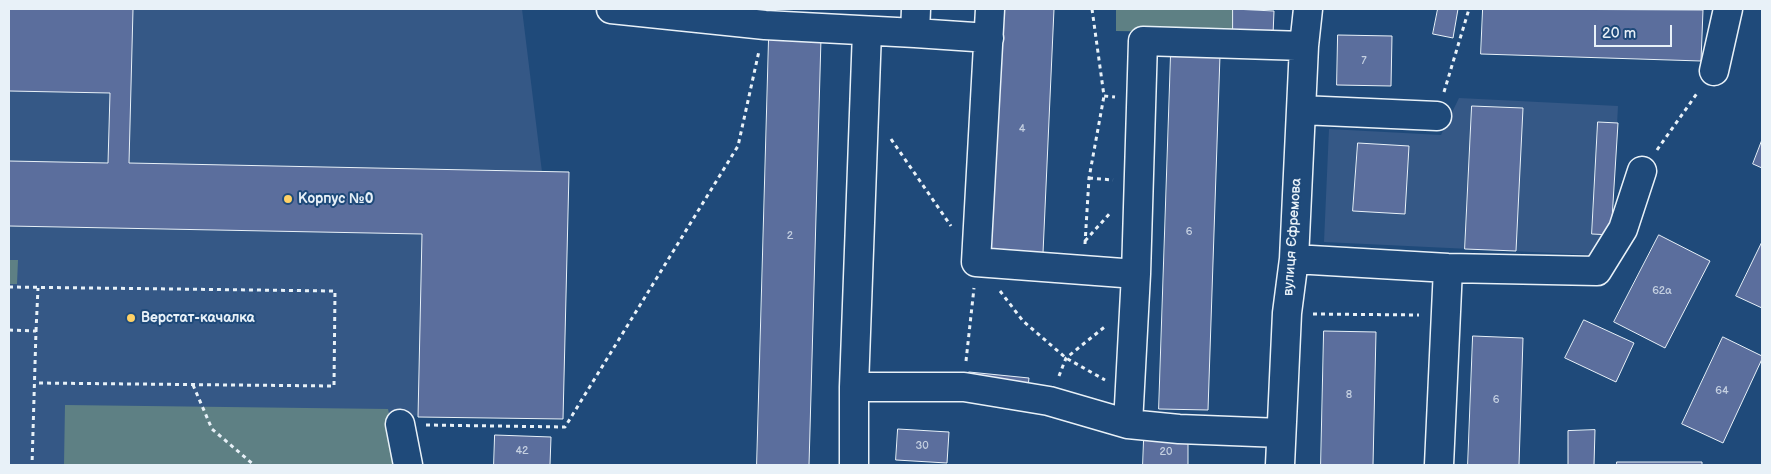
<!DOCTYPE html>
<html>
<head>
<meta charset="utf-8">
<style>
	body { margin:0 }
	#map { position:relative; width:1771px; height:474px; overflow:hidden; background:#1f4a7a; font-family:"Balsamiq Sans",sans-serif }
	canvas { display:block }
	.frame { position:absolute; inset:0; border:10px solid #e8f1f8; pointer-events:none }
	.scale { position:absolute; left:1594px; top:25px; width:78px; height:22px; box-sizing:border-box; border:2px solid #e8f1f8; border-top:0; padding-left:6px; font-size:15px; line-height:18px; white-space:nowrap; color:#e8f1f8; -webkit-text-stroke:4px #1f4a7a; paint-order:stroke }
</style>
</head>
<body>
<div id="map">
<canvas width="1771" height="474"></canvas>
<div class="frame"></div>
<div class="scale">20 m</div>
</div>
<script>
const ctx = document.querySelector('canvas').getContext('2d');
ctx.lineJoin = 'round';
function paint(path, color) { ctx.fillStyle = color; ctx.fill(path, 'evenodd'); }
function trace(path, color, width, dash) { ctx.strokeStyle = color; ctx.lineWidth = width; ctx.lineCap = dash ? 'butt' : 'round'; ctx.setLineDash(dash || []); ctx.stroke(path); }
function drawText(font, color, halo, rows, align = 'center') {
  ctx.font = font + ' "Balsamiq Sans",sans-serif'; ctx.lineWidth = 4; ctx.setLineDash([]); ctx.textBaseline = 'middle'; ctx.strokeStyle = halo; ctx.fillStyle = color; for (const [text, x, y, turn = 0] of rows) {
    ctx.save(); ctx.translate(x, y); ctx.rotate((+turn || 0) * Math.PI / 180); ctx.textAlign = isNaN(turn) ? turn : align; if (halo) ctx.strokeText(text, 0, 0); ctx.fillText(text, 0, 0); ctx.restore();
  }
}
const built = new Path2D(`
	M9,9H522L542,172H569L563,419L390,415L401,465H9Z
	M1459,98L1618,106L1611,235L1595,255L1324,242L1329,129L1441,135Z`);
const green = new Path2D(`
	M1116,9H1233V33L1116,31Z
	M9,260H18L17,284H9Z
	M65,405L388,409L401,465H64Z`);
const building = new Path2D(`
	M9,9H133L129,163L569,172L563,419L418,417L422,234L9,226V161L108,163L110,93L9,91Z
	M1000,9H1054L1043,253L990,251Z
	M1233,9L1274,11L1273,35L1233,33Z
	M1438,9H1458L1453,38L1433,34Z
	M1483,9L1703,10L1701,61L1481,54Z
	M1338,35L1392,36L1391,86L1337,85Z
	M769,37L821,38L809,465H757Z
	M1171,53L1220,55L1208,410L1159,409Z
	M1472,106L1523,108L1516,251L1465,249Z
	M1598,122L1618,123L1611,235L1592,234Z
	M1762,140V168L1753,164Z
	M1358,143L1409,146L1405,214L1353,211Z
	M1659,235L1710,261L1665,348L1614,322Z
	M1762,242V308L1736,296Z
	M1584,320L1634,343L1616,382L1565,358Z
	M1324,331L1376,332L1373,465H1321Z
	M1473,336L1523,338L1519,465H1468Z
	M1723,337L1762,356V359L1723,443L1682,424Z
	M969,372L1029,378L1028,387L968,382Z
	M898,429L949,432L947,463L896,460Z
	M1595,430L1594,465H1568V431Z
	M495,435L551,437L550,465H494Z
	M1144,439H1188V465H1143Z
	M1617,462H1702V465H1617Z`);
const path = new Path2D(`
	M1092,9L1104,96L1115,97
	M1444,92L1469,9
	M891,139L951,226
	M1657,150L1698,92
	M1089,178L1113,180
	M1085,241L1111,212
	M1085,244L1089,178L1104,96
	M9,287L335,291L334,386L35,383
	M1000,291L1023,321L1066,358L1105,380
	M1313,314L1419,315
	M9,330L36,331L32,465
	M36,331L38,288
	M966,361L974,288
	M1059,376L1066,358L1107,325
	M193,385L212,429L254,465
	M426,425L565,427L738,146L759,51`);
const minor = new Path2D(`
	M611,9L765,25L915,33L916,9
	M990,9L976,262L1136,274
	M915,33L989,38
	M1714,71L1728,9
	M1301,110L1437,116
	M1294,259L1448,268L1597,271L1623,229L1642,171
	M854,387H964L1049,401L1128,424L1136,274L1143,41L1304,46
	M400,424L408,465
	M1128,424L1179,429L1281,433
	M854,465V387L867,31
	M1280,465L1287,313L1294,259L1304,46L1308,9
	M1439,465L1448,268`);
const markers = [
	[288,199,5,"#ffd166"],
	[131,318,5,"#ffd166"]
];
const numberNames = [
	["7",1364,61],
	["4",1022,129],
	["6",1189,232],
	["2",790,236],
	["62а",1662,291],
	["64",1722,391],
	["8",1349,395],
	["6",1496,400],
	["30",922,446],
	["42",522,451],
	["20",1166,452]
];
const poiNames = [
	["Корпус №0",298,199],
	["Верстат-качалка",141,318]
];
const streetNames = [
	["вулиця Єфремова",1293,237,-86]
];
paint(built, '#355886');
paint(green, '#5e8084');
paint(building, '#5b6e9d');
trace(building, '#e8f1f8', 1);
trace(minor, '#e8f1f8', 31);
trace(path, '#e8f1f8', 3, [4, 4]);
trace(minor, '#1f4a7a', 28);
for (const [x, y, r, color] of markers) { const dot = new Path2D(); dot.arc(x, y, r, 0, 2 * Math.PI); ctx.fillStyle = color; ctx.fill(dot); trace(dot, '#1f4a7a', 2); }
drawText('11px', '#c5d0e1', null, numberNames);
drawText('bold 14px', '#e8f1f8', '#1f4a7a', poiNames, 'left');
drawText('14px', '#e8f1f8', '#1f4a7a', streetNames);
</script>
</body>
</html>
